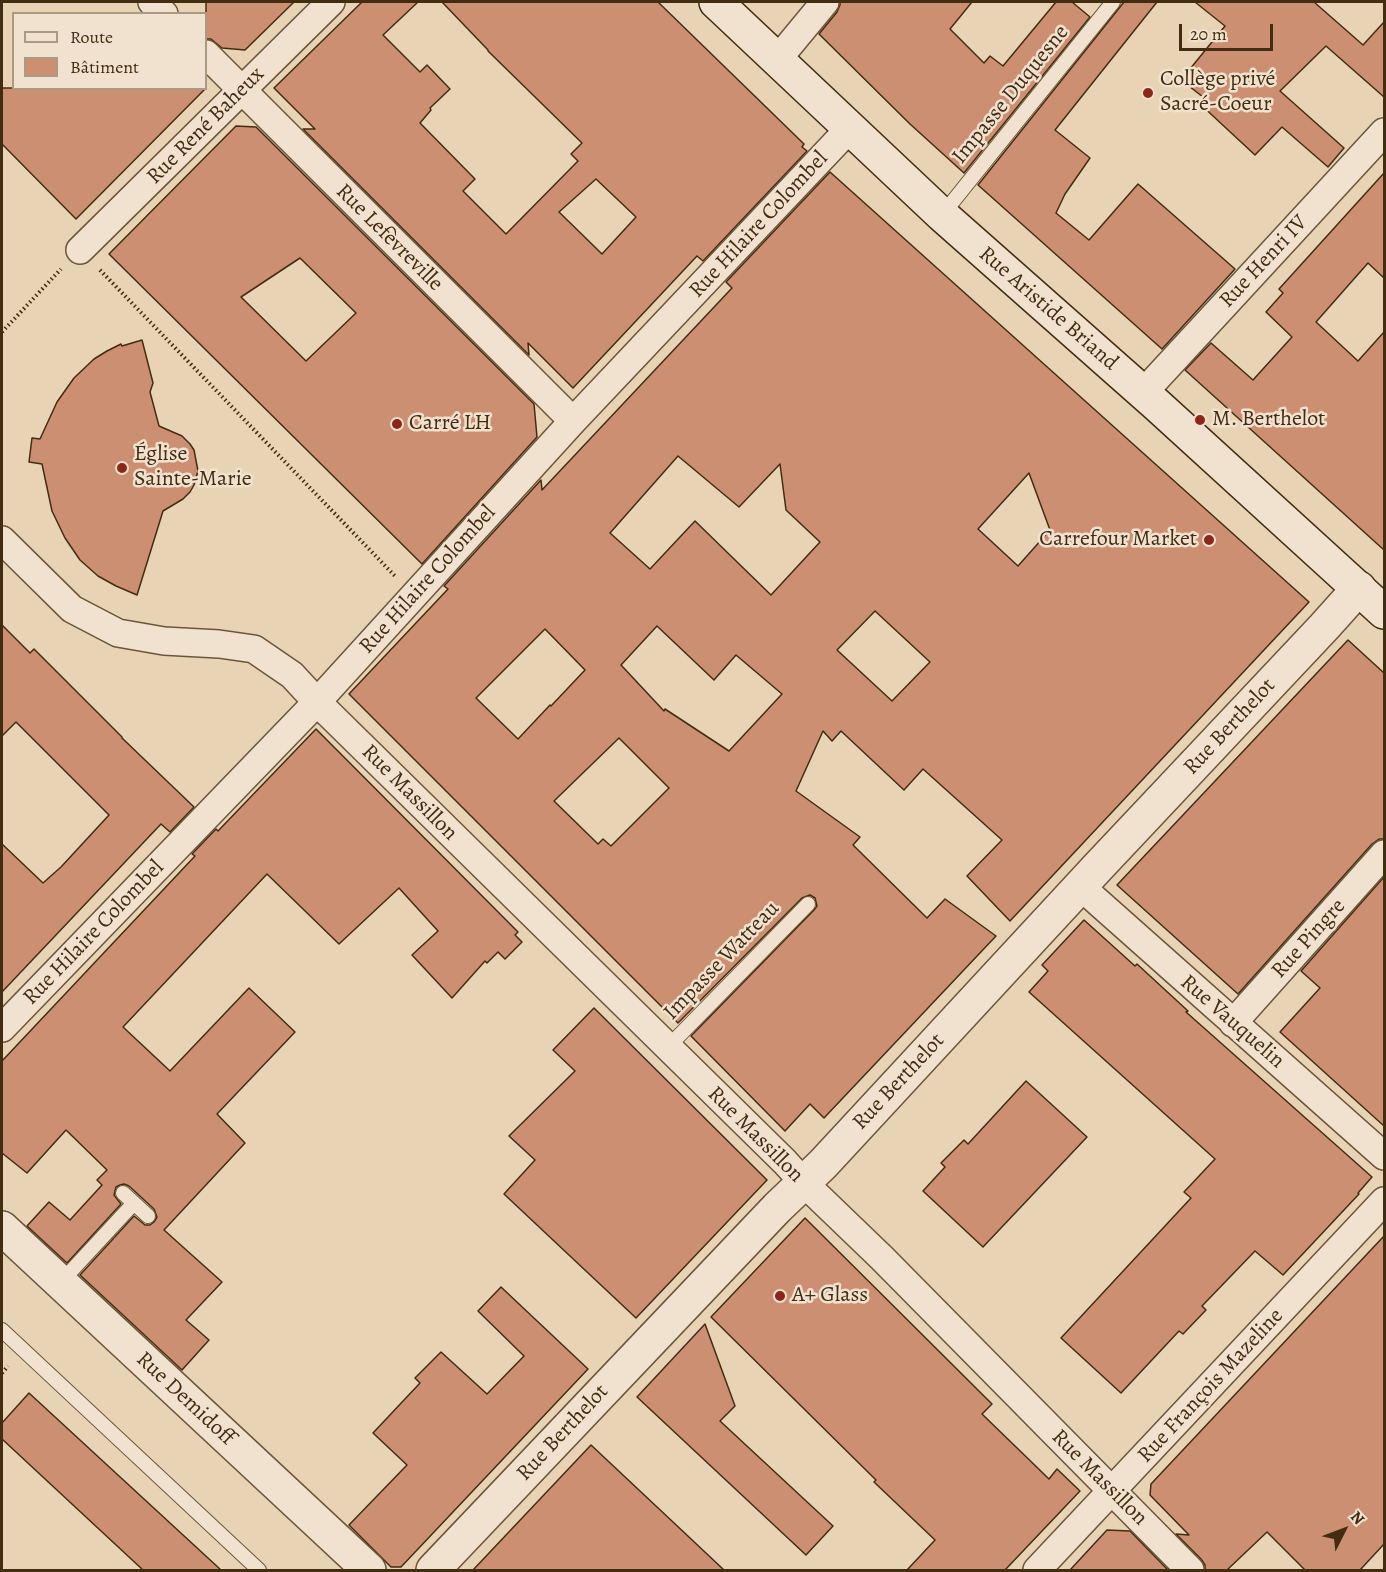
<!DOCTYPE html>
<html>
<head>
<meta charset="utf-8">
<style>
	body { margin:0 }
	#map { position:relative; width:1386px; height:1572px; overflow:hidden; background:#e8d3b4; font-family:Alegreya,serif }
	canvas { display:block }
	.frame { position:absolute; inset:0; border:3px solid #432d11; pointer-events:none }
	.legend { position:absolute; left:12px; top:12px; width:195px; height:78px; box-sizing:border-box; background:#f0e2ce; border:2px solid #ab9a82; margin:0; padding:8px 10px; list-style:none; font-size:18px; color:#432d11 }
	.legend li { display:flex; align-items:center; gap:12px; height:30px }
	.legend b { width:30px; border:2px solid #ab9a82 }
	.north { position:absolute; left:1314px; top:1500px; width:60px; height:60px; -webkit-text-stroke:4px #f0e2ce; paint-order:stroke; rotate:48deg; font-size:16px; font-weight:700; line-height:24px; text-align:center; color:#432d11 }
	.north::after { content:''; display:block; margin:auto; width:21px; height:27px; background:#432d11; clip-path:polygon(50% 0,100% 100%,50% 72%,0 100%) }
	.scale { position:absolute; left:1179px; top:24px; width:94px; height:27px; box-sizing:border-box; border:3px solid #432d11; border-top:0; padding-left:8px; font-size:18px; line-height:21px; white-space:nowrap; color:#432d11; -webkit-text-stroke:4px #f0e2ce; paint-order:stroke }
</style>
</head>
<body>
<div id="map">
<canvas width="1386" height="1572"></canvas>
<div class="frame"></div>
<ul class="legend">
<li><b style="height:8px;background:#f0e2ce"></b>Route</li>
<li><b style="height:16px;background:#cd8f71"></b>Bâtiment</li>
</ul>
<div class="north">N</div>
<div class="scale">20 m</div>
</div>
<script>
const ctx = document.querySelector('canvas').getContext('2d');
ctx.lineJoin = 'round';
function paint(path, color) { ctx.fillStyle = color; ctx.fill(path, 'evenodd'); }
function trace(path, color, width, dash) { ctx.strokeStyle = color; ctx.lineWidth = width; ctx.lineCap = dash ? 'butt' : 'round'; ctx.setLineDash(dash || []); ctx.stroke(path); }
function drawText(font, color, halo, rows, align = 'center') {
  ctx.font = font + ' Alegreya,serif'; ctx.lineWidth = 5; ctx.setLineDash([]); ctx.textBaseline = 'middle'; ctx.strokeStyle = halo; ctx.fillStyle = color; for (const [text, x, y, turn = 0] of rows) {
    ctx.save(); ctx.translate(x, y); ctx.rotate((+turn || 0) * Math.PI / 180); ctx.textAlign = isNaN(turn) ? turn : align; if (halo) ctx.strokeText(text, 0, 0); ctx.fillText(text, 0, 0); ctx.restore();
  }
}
const building = new Path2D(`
	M206,2H294L245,50L222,48L211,39H206Z
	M362,2H418L383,35L420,72L427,65L450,89L430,108L431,110L420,123L475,179L463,191L506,234L578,161L571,154L582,143L488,51V50L442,2H658L804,144L802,147L807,151L703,261L697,256L573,388L528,343L529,355L303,129H315L274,88ZM596,179L636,217L602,254L559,212Z
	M840,2H972L950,29L984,63L990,56L1003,66L1056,2H1072L1090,17L964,173L910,124L819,34L837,12L840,5Z
	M1124,2H1157L1055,130L1090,158L1065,194L1056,213L1089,240L1138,184L1235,269L1162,349L978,185Z
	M1195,2H1314L1363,45L1384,22V97L1326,46L1280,91L1344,148L1328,167L1282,127L1255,155L1199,103L1203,97L1181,80L1225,26Z
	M2,88H206L76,219L2,144Z
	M236,126L256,127L534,404L537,437L422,564L109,254ZM300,258L356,313L306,361L241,297Z
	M830,172L1309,602L1010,921L967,876L1002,840L923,769L904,790L841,731L832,741L823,731L796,791L860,837L853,845L927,918L945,899L996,936L824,1118L810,1104L785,1131L691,1036L814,910L817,906L815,898L810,895L802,898L678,1023L349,694L448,589L444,586L541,480L542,490L732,288L726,282ZM678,456L739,507L780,464L786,510L820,542L771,595L695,521L650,569L610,533ZM1029,473L1050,530L1018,566L978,529ZM875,611L930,662L892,701L837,650ZM657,626L714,680L736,655L782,694L729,751L665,709L664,711L621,665ZM545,629L585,670L551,706L550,705L518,739L476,698ZM619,738L669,788L611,846L603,839L598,844L554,801Z
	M1384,173V278L1368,263L1316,322L1358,361L1384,332V550L1185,370L1211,343L1253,380L1292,337L1266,312L1283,293L1279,289Z
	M142,340L153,383L150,392L159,426L182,436L190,444L194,450L198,471L194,485L190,492L183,499L163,511L137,595L116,586L98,576L80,560L65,538L52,511L42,464L29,462L32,438L40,439L57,402L74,378L94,359L107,351L121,344L122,346Z
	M2,625L30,653L34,649L122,737V738L194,807L170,832L161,824L2,992V844L43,883L61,867L109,815L16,722L2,736Z
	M1348,640L1384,673V839H1379L1372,844L1238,994L1117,885Z
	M316,729L518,932L515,935L522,942L505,959L498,952L487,963L485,961L452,998L412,955L438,931L399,888L339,944L267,874L123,1027L170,1071L249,988L295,1032L217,1114L245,1143L164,1230L222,1282L186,1320L209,1340L182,1370L80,1275L134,1216L145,1225H150L154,1222L157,1217L154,1209L129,1186L124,1184L120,1185L116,1187L114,1195L121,1204L67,1263L27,1226L49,1202L70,1220L102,1185L97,1180L107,1170L66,1130L27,1173L2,1153V1061L195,856L192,854L216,829L218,831Z
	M1384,877V1126L1280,1032L1320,988L1301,971Z
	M1084,920L1135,966L1137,964L1188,1011L1186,1012L1372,1177L1358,1193L1359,1194L1283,1275L1255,1251L1202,1306L1206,1310L1183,1334L1179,1331L1121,1393L1061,1338L1191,1198L1184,1192L1215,1159L1029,992L1048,971L1042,965Z
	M594,1008L767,1180L636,1318L504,1194L535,1160L509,1136L575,1071L553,1050Z
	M1026,1081L1087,1137L983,1247L923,1191L945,1167L941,1163L964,1140L968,1144Z
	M805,1218L992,1404L982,1414L1049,1479L1057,1469L1080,1491L1005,1570H907L935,1540L874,1482L876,1480L711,1317Z
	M1384,1236V1544L1360,1570H1305L1267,1532L1227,1570H1205V1565L1201,1559L1176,1534L1189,1535L1150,1495L1151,1484Z
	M501,1287L588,1369L401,1567H391L349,1525L407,1465L373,1433L420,1383L415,1378L441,1352L487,1394L524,1356L478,1311Z
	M705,1324L735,1406L720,1421L833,1526L806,1555L637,1397Z
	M29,1393L221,1570H143L2,1439V1423Z
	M591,1445L673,1522L724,1570H473Z
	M1107,1530L1130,1531L1168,1570H1070Z`);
const path = new Path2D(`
	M100,270L395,576
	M2,332L61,269
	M2,1373L8,1366`);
const service = new Path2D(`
	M942,215L1113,2
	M667,1048L808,904
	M123,1193L148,1216
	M60,1283L134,1203
	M2,1330L259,1570`);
const minor = new Path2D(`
	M152,2L164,14
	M206,54L573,421
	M777,60L825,2
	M80,250L331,2
	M1143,393L1384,132
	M2,540L72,609L118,633L164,641L219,644L254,649L292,675L317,702L785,1162L803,1182L882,1258L1190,1570
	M1080,886L1384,1156
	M1233,1023L1384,854
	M2,1028L317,702L573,421L850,128
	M1037,1570L1384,1201`);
const tertiary = new Path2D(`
	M2,1228L369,1570
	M433,1570L777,1208L823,1164L1098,867L1324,627L1359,588`);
const secondary = new Path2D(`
	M716,2L942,215L1157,405L1384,612`);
const markers = [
	[1148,93,6,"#8f2418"],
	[1200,420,6,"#8f2418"],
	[397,424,6,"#8f2418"],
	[122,468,6,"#8f2418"],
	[1209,540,6,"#8f2418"],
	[780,1296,6,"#8f2418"]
];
const poiNames = [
	["Collège privé",1160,80],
	["Sacré-Coeur",1160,105],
	["M. Berthelot",1212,420],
	["Carré LH",409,424],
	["Église",134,455],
	["Sainte-Marie",134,480],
	["Carrefour Market",1197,540,"right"],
	["A+ Glass",792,1296]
];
const streetNames = [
	["Impasse Duquesne",1011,95,-51],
	["Rue René Baheux",206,126,-45],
	["Rue Hilaire Colombel",759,225,-47],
	["Rue Lefèvreville",389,238,45],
	["Rue Henri IV",1264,262,-47],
	["Rue Aristide Briand",1048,309,41],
	["Rue Hilaire Colombel",428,580,-48],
	["Rue Berthelot",1230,727,-47],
	["Rue Massillon",409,793,45],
	["Rue Hilaire Colombel",94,933,-46],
	["Rue Pingre",1309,939,-48],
	["Impasse Watteau",722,961,-46],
	["Rue Vauquelin",1232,1022,41],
	["Rue Berthelot",899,1082,-47],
	["Rue Massillon",755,1135,45],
	["Rue François Mazeline",1211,1386,-47],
	["Rue Demidoff",185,1399,43],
	["Rue Berthelot",563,1433,-47],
	["Rue Massillon",1099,1478,45]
];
paint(building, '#cd8f71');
trace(building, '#432d11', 1.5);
trace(service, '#6c563a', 16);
trace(minor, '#6c563a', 30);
trace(tertiary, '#6c563a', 36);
trace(secondary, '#432d11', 36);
trace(path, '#432d11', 4, [1.5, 3]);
trace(service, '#f0e2ce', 14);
trace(minor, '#f0e2ce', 27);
trace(tertiary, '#f0e2ce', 33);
trace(secondary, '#f0e2ce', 33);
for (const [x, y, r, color] of markers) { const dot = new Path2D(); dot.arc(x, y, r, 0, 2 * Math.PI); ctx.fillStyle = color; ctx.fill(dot); trace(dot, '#f0e2ce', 2); }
drawText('22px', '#432d11', '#f0e2ce', poiNames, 'left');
drawText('22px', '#432d11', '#f0e2ce', streetNames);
</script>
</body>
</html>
